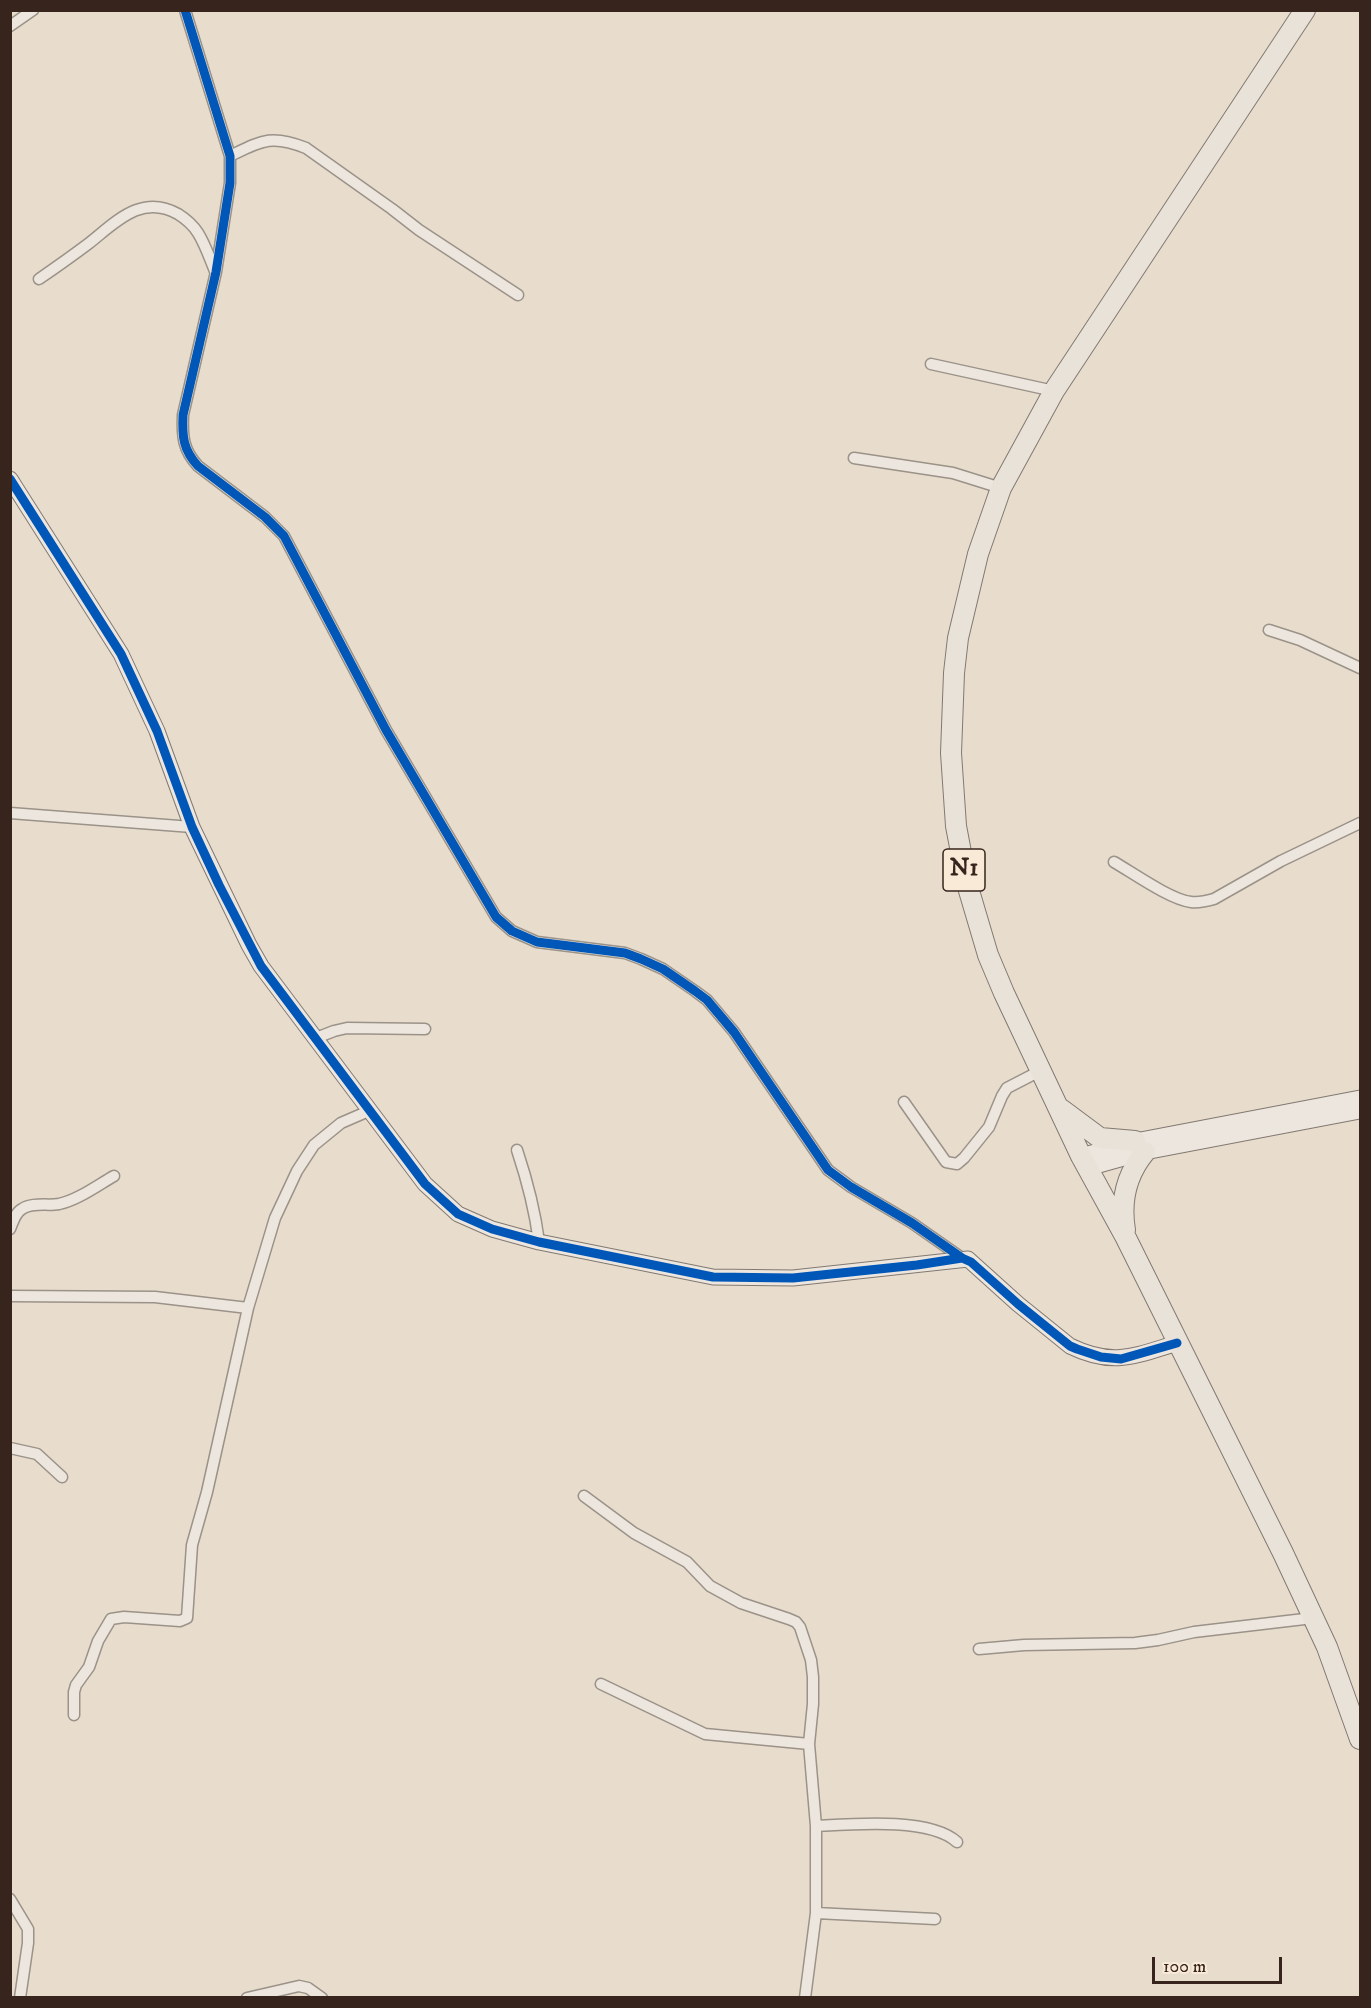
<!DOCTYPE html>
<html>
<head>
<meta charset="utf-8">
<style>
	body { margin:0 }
	#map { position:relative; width:1371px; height:2008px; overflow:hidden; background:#e8ddcd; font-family:"IM FELL DW Pica",serif }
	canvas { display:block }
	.frame { position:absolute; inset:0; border:12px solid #36241d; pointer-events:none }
	.scale { position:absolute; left:1152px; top:1957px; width:130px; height:27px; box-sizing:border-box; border:3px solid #36241d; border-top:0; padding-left:8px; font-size:18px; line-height:21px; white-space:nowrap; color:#36241d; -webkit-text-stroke:4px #f8ead7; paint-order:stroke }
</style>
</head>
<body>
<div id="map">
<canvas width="1371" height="2008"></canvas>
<div class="frame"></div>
<div class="scale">100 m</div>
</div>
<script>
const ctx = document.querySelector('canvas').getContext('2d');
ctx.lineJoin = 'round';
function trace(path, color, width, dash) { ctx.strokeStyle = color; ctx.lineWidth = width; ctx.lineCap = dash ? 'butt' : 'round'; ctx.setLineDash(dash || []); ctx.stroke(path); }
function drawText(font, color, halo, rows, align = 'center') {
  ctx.font = font + ' "IM FELL DW Pica",serif'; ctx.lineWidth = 6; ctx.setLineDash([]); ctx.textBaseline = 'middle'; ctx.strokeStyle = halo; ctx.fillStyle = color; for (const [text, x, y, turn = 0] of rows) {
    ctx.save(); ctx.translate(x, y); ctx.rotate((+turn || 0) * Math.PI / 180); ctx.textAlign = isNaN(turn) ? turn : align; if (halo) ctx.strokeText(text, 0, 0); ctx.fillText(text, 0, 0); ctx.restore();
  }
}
const street = new Path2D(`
	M185,10L230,156V183L216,272L183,415C182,436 183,450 198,466L265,517L284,536L386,730L496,917L512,931L537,942L625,953L641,959L663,969L695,991L707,1000L734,1032L828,1170L851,1187L912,1223L962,1258
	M10,26L33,10
	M230,156C261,141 271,134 306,148L392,209L419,230L518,295
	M39,279C55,268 72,256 88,244C115,223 141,193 178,214C186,219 193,225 198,233C205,244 210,259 215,271
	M931,364L1054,391
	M854,458L953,473L1001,488
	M1269,630L1300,640L1360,668
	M10,813L192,827
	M1114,862C1133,873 1171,900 1191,902C1199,903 1207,901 1214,899L1281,861L1360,823
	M316,1038L334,1031L347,1028L425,1029
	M904,1102L946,1162L957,1164L964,1158L989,1127L1002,1096L1007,1088L1040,1071
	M517,1150C527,1180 535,1211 539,1242
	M10,1229C13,1222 15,1213 22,1209C32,1202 48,1206 59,1204C78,1200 98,1185 114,1176
	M10,1296L155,1297L248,1308
	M10,1448L37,1454L62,1477
	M584,1496L634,1533L687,1562L710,1586L741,1603L789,1619L796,1622L800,1627L811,1660L813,1677V1704L809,1744L816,1826V1913L805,1998
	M979,1649L1024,1645L1135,1643L1158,1640L1194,1632L1313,1618
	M601,1684L705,1734L809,1744
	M74,1715V1692L76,1685L89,1667L98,1641L111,1619L124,1617L180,1621L187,1618L192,1545L207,1492L248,1308L275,1218L297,1171L314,1145L341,1123L371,1110
	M816,1826C852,1824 930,1817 957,1842
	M10,1899L28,1929V1943L20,1998
	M816,1913L935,1919
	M247,1998L299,1986L308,1988L322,1998`);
const secondary = new Path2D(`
	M10,479L121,654L157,731L192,827L249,945L261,966L425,1184L458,1214L492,1229L539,1242L713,1277L793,1278L968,1259L1018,1304L1070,1346C1113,1367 1134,1356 1177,1343
	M1081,1156L1135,1141L1360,1098
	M1088,1168L1145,1152L1360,1111`);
const highway = new Path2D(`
	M1305,10L1054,391L1001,488L978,554L958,638L954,673L951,753L956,826L967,884L988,955L1004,993L1081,1156L1126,1238L1283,1553L1327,1647L1360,1739
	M1061,1109L1100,1138L1135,1141
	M1125,1230C1120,1200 1126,1175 1145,1152`);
const cycleway = new Path2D(`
	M185,10L230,156V183L216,272L183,415C182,436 183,450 198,466L265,517L284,536L386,730L496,917L512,931L537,942L625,953L641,959L663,969L695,991L707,1000L734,1032L828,1170L851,1187L912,1223L962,1258L971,1262L1018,1304L1070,1346L1077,1349L1101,1357L1121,1359L1177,1343
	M10,479L121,654L157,731L192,827L219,885L261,966L425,1184L458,1214L492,1229L539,1242L713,1277L793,1278L917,1265L962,1258`);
const shields = [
	[964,870,42]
];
const shieldNames = [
	["N1",964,870]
];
trace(street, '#9b9288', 13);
trace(secondary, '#827971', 17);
trace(highway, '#827971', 22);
trace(street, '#ece6df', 10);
trace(secondary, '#ece6df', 15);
trace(highway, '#e9e2d9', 20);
trace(cycleway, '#0057b8', 9);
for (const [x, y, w] of shields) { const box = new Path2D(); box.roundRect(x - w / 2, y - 21, w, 42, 4.5); ctx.fillStyle = '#f8ead7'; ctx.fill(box); trace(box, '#36241d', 1.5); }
drawText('bold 24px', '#36241d', null, shieldNames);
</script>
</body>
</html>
